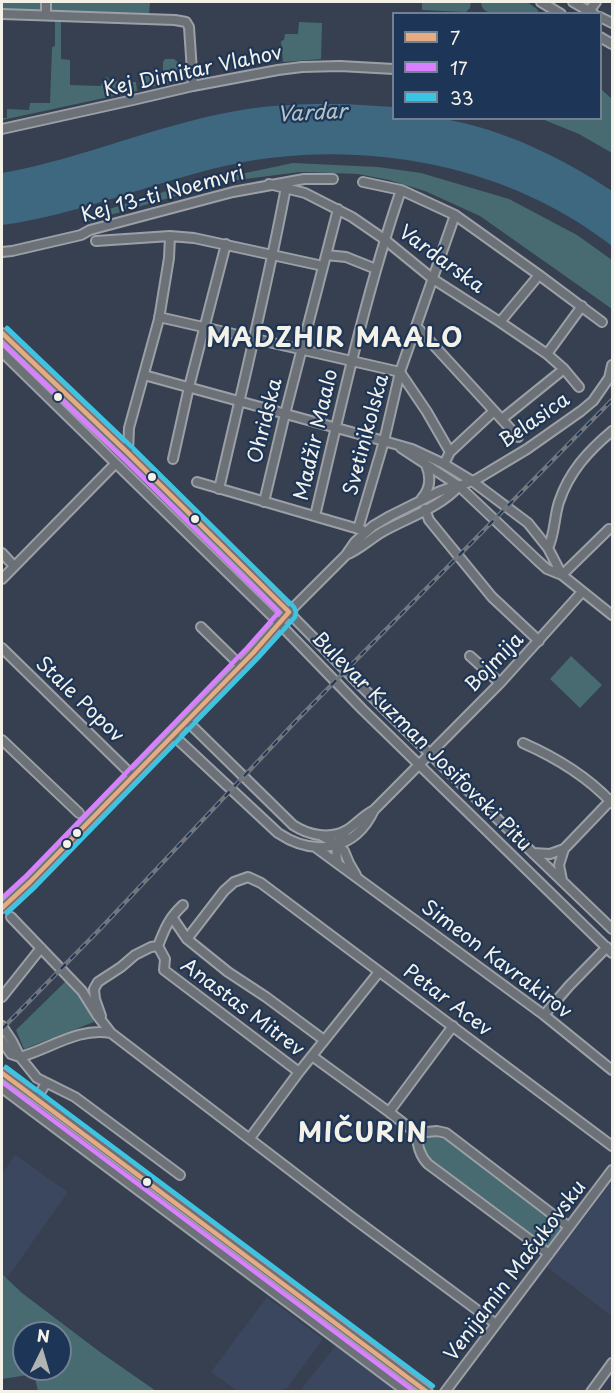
<!DOCTYPE html>
<html>
<head>
<meta charset="utf-8">
<style>
	body { margin:0 }
	#map { position:relative; width:614px; height:1393px; overflow:hidden; background:#364050; font-family:"Playpen Sans",sans-serif }
	canvas { display:block }
	.frame { position:absolute; inset:0; border:3px solid #f4f1e8; pointer-events:none }
	.legend { position:absolute; left:392px; top:12px; width:210px; height:108px; box-sizing:border-box; background:#1d3557; border:2px solid #738091; margin:0; padding:8px 10px; list-style:none; font-size:18px; color:#f4f1e8 }
	.legend li { display:flex; align-items:center; gap:12px; height:30px }
	.legend b { width:30px; border:2px solid #738091 }
	.north { position:absolute; left:12px; top:1321px; width:60px; height:60px; box-sizing:border-box; background:#1d3557; border:2px solid #738091; border-radius:50%; rotate:5deg; font-size:16px; font-weight:700; line-height:24px; text-align:center; color:#f4f1e8 }
	.north::after { content:''; display:block; margin:auto; width:21px; height:27px; background:#b2b3b3; clip-path:polygon(50% 0,100% 100%,50% 72%,0 100%) }
</style>
</head>
<body>
<div id="map">
<canvas width="614" height="1393"></canvas>
<div class="frame"></div>
<ul class="legend">
<li><b style="height:8px;background:#e5ac83"></b>7</li>
<li><b style="height:8px;background:#d880ff"></b>17</li>
<li><b style="height:8px;background:#3ac5e4"></b>33</li>
</ul>
<div class="north">N</div>
</div>
<script>
const ctx = document.querySelector('canvas').getContext('2d');
ctx.lineJoin = 'round';
function paint(path, color) { ctx.fillStyle = color; ctx.fill(path, 'evenodd'); }
function trace(path, color, width, dash) { ctx.strokeStyle = color; ctx.lineWidth = width; ctx.lineCap = dash ? 'butt' : 'round'; ctx.setLineDash(dash || []); ctx.stroke(path); }
function drawText(font, color, halo, rows, align = 'center') {
  ctx.font = font + ' "Playpen Sans",sans-serif'; ctx.lineWidth = 4.5; ctx.setLineDash([]); ctx.textBaseline = 'middle'; ctx.strokeStyle = halo; ctx.fillStyle = color; for (const [text, x, y, turn = 0] of rows) {
    ctx.save(); ctx.translate(x, y); ctx.rotate((+turn || 0) * Math.PI / 180); ctx.textAlign = isNaN(turn) ? turn : align; if (halo) ctx.strokeText(text, 0, 0); ctx.fillText(text, 0, 0); ctx.restore();
  }
}
const built = new Path2D(`
	M15,1155L68,1192L7,1278L2,1274V1174Z
	M612,1181V1316L547,1267Z
	M267,1297L323,1339L287,1388L280,1391H238L211,1372Z
	M337,1344L397,1391L299,1392Z`);
const green = new Path2D(`
	M2,2H150L149,15L2,9Z
	M422,2H471L470,8L466,12L422,10Z
	M481,2H527L537,9L539,13H492C484,11 482,9 481,2Z
	M55,21H61V59L70,60V85L101,86L103,79L107,77L111,81L136,82L137,91L2,120V118H7V109L29,110L30,103H50L52,47L55,46Z
	M299,22L322,23L321,59L283,62L281,41L284,40L285,34H298Z
	M165,59H174L187,70L188,79L143,89L142,74L144,71H163V62Z
	M601,89L612,99V153L579,134L542,119L600,118Z
	M293,163L378,167L421,173L509,199L577,235L612,260V309L480,216L425,191L389,180L358,174L300,172L237,180L200,189L86,222L84,217L179,187Z
	M571,656L602,685L580,708L550,679Z
	M66,981L82,999L94,1022L24,1049L16,1030Z
	M435,1134L442,1135L449,1139L564,1226L547,1248L432,1162L426,1156L422,1144L425,1138Z
	M2,1274L22,1293L100,1352L156,1391H38L34,1374L2,1379ZM24,1333H60V1369H24Z`);
const water = new Path2D(`
	M345,104L393,107L394,118C410,118 428,116 444,119C505,130 561,157 612,191V246C587,227 560,210 531,197C440,154 323,143 225,166C150,183 78,215 2,225V173C81,159 156,125 236,111C271,104 308,104 345,104Z`);
const minor = new Path2D(`
	M46,2V15
	M541,2L561,14
	M573,2L594,14
	M589,11L596,2
	M2,14L175,20L186,22L189,27L193,86
	M600,17L612,23
	M600,37L612,44
	M2,129L133,100L193,86L278,70L302,67L340,66L394,69
	M363,182L401,190L455,215L539,275L602,322
	M269,184L305,193L352,217L384,239L433,279L500,322L547,354L564,369L579,387
	M96,241L170,236L194,238L323,266
	M2,252L12,251L81,235L90,230L233,192L304,179H333
	M326,255L346,257L376,269
	M159,317L400,372L427,412L450,452
	M500,322L539,275
	M417,327L518,437
	M2,333L128,453L248,571L355,680L430,754L612,929
	M2,352L272,616L362,709L612,953
	M547,354L582,306
	M144,375L384,441L412,449L444,464L472,481L528,523L548,548L562,575
	M502,419L564,369
	M401,448L459,486L537,560L547,569L562,575L612,615
	M128,453L129,428L159,319L169,258L170,236
	M173,459L189,387L226,244
	M444,464L450,452L494,411
	M197,482L362,530
	M219,489C242,389 267,288 286,187
	M422,498C431,488 431,477 426,465
	M264,502L285,414L338,209
	M425,509L429,520L492,597L539,641
	M315,516C341,406 365,296 401,190
	M358,529L384,441L400,372L455,215
	M548,548C555,534 554,517 559,502C569,472 588,451 612,431
	M2,553L14,566
	M346,555C359,550 370,539 382,532C406,518 440,508 459,486
	M562,575L609,529
	M2,579L115,464
	M201,627L241,666
	M2,648L133,776
	M470,656L500,683
	M187,721L293,825C308,835 330,840 347,830C357,824 362,816 374,810L500,683L582,592
	M173,735L278,833C314,857 355,851 374,810
	M2,740L79,813
	M523,743C557,758 587,776 612,803
	M322,836L338,845L344,851L349,863L356,875
	M315,847L544,1015L612,1070
	M533,853L550,854L564,849
	M338,864C334,851 338,841 347,830
	M562,880L559,865L564,849L612,799
	M2,908L30,882L253,653L289,612L346,555L355,542L373,526L390,516L438,492L449,488L459,486L477,479L527,449L581,411L593,401L609,378L612,365
	M11,917L82,991L97,1015L111,1033L353,1218L496,1324
	M172,917L187,939L228,972L266,997L324,1040
	M187,939L224,891L234,882L248,877L261,883L612,1146
	M158,946L165,959L164,970L299,1072
	M2,997L41,948
	M544,1015L569,986L607,947
	M101,1016L95,999L94,989L98,982L121,967L135,955L151,947L158,946C165,928 169,918 183,905
	M2,1026L12,1041L20,1057L37,1078L75,1097L180,1175
	M2,1041L11,1054L20,1057
	M312,1056L389,1112L416,1133C418,1145 419,1155 428,1164L549,1254
	M20,1057C50,1049 78,1027 111,1033
	M2,1073L45,1104L428,1392
	M2,1088L407,1392
	M37,1098L46,1083
	M389,1112L453,1026
	M416,1133L437,1131L446,1133L569,1227
	M250,1138L299,1072L379,972
	M445,1392L612,1170
	M591,1392L612,1363`);
const rail = new Path2D(`
	M2,1029L101,928L295,722L612,400`);
const bus1 = new Path2D(`
	M2,333L128,453L289,612L253,653L30,882L2,908
	M2,1073L427,1392`);
const bus2 = new Path2D(`
	M2,343L123,458L279,612L247,648L25,877L2,898
	M2,1082L415,1392`);
const bus3 = new Path2D(`
	M7,913L35,887L258,658L295,617L296,612L294,607L133,448L7,328
	M6,1067L433,1386`);
const markers = [
	[58,397,5,"#f4f1e8"],
	[152,477,5,"#f4f1e8"],
	[195,519,5,"#f4f1e8"],
	[77,833,5,"#f4f1e8"],
	[67,844,5,"#f4f1e8"],
	[147,1182,5,"#f4f1e8"]
];
const streetNames = [
	["Kej Dimitar Vlahov",193,72,-12],
	["Kej 13-ti Noemvri",163,195,-15],
	["Vardarska",441,260,36],
	["Ohridska",266,421,-76],
	["Belasica",535,421,-35],
	["Madžir Maalo",317,435,-77],
	["Svetinikolska",367,435,-75],
	["Bojmija",495,663,-46],
	["Stale Popov",79,700,44],
	["Bulevar Kuzman Josifovski Pitu",421,742,45],
	["Simeon Kavrakirov",496,960,37],
	["Petar Acev",447,1001,37],
	["Anastas Mitrev",242,1008,37],
	["Venijamin Mačukovskи",516,1271,-53]
];
const waterNames = [
	["Vardar",312,114,-3]
];
const districtNames = [
	["MADZHIR MAALO",335,340],
	["MIČURIN",363,1135]
];
paint(built, '#3b475e');
paint(green, '#476b71');
paint(water, '#3e6780');
trace(minor, '#9ca0a6', 12);
trace(minor, '#6c7077', 8);
trace(rail, '#72777f', 4.5);
trace(rail, '#1d3557', 2, [7]);
trace(bus1, '#e5ac83', 4.5);
trace(bus2, '#d880ff', 4.5);
trace(bus3, '#3ac5e4', 4.5);
for (const [x, y, r, color] of markers) { const dot = new Path2D(); dot.arc(x, y, r, 0, 2 * Math.PI); ctx.fillStyle = color; ctx.fill(dot); trace(dot, '#1d3557', 2); }
drawText('20px', '#f4f1e8', '#1d3557', streetNames);
drawText('italic 21px', '#b5c2c5', '#1d3557', waterNames);
ctx.letterSpacing = '1.5px';
drawText('bold 26px', '#f4f1e8', '#1d3557', districtNames);
ctx.letterSpacing = '0px';
</script>
</body>
</html>
